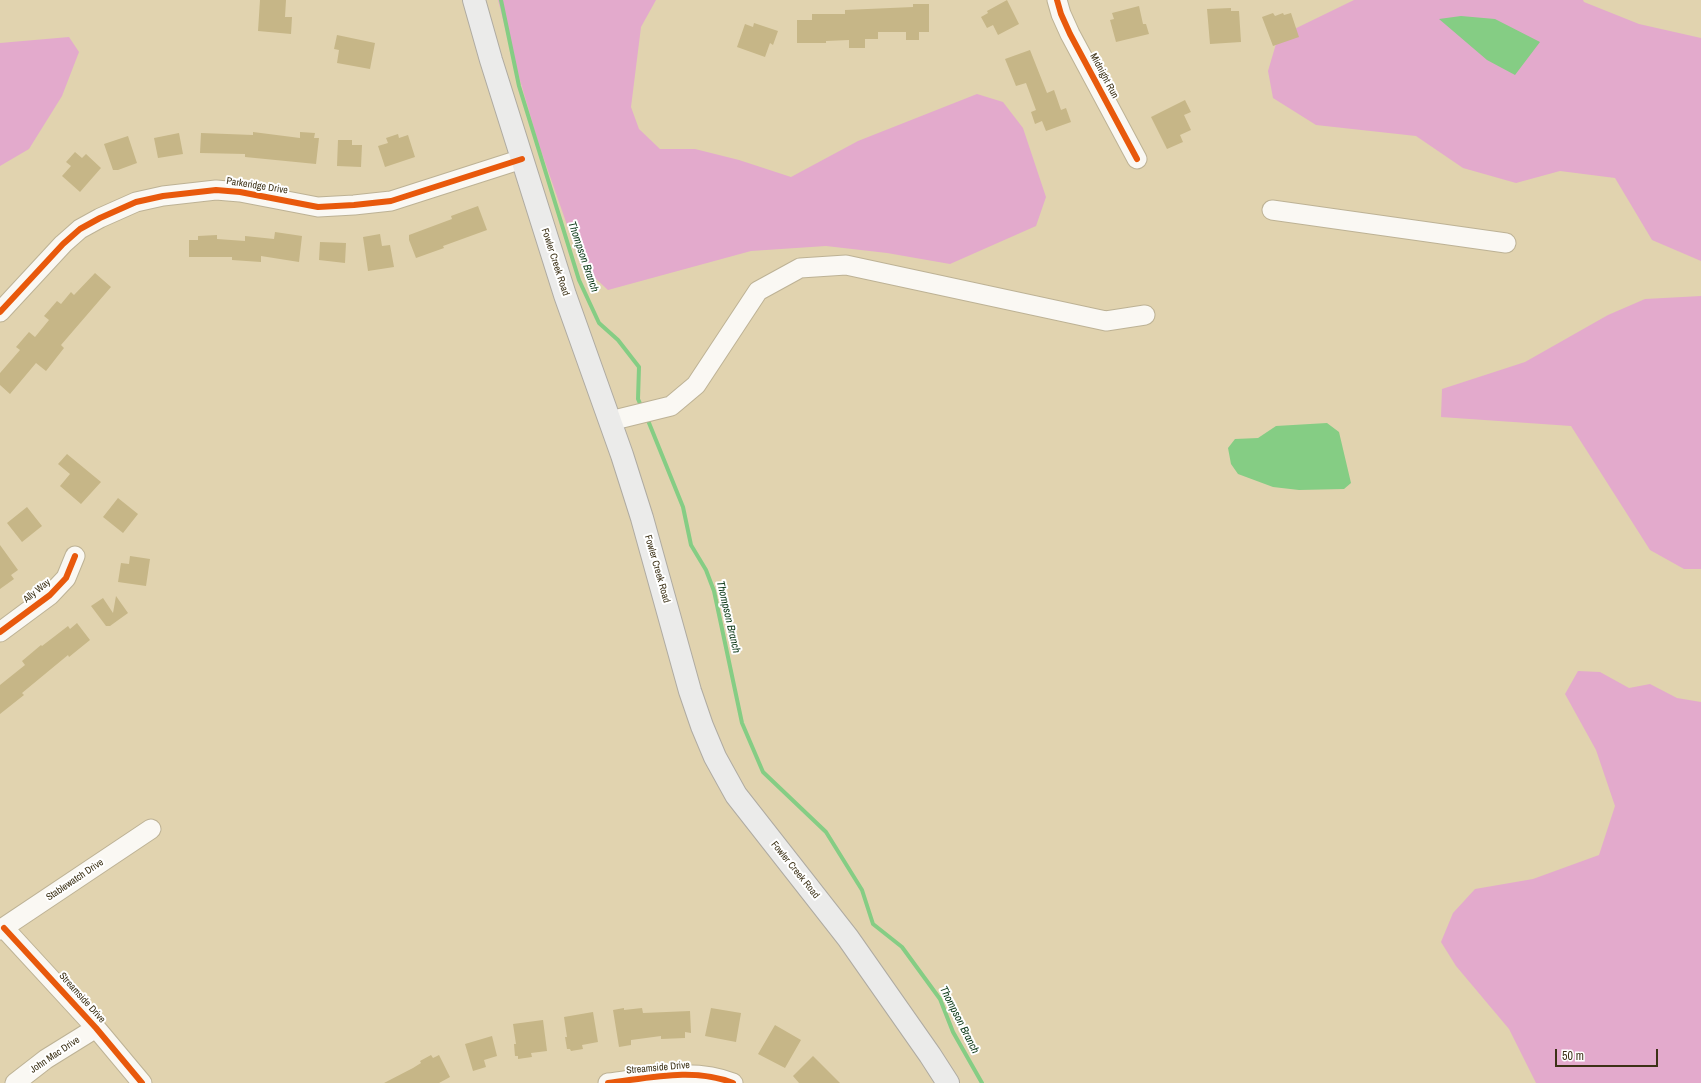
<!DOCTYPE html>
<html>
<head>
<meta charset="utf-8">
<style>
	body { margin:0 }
	#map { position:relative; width:1701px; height:1083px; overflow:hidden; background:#e1d3af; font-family:"Archivo Narrow",sans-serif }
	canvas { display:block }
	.scale { position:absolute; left:1555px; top:1049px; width:103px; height:18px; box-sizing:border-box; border:2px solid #3c3116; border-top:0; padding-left:5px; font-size:12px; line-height:14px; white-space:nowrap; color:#3c3116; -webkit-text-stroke:3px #fff; paint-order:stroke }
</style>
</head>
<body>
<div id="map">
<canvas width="1701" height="1083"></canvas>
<div class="scale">50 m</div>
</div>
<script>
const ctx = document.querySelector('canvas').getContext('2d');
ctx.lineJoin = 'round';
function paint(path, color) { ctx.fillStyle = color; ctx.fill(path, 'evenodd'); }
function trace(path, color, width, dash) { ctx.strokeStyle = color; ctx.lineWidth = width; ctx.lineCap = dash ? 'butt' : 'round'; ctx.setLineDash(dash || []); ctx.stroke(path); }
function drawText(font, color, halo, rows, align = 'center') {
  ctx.font = font + ' "Archivo Narrow",sans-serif'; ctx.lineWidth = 4; ctx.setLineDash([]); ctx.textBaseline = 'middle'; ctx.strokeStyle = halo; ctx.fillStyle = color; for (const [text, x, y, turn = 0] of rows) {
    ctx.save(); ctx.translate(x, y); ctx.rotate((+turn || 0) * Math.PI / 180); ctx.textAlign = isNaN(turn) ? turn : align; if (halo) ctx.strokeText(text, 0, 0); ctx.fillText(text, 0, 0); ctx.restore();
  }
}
const green = new Path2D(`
	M498,0H656L641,27L631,107L639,129L660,149H695L739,160L791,177L858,141L977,94L1003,102L1023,128L1046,197L1036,226L950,264L887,253L826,246L751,251L608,290L581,265L538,142L508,39Z
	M1354,0H1583L1584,2L1639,24L1701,38V261L1652,240L1615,178L1560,171L1516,183L1463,168L1416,136L1316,125L1273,98L1268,71L1278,37Z
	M69,37L79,52L62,96L29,149L0,166V43Z
	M1701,296V569H1684L1650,550L1571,426L1441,417L1442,389L1525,362L1608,315L1645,299Z
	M1578,671L1600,672L1629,688L1650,684L1677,698L1701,702V1083H1536L1509,1029L1456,966L1441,942L1453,913L1475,889L1533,879L1599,855L1615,806L1596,750L1565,694Z`);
const water = new Path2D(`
	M1461,16L1495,19L1540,42L1515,75L1487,60L1439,19Z
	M1327,423L1339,432L1351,483L1344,489L1299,490L1273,487L1238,474L1231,464L1228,448L1235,439L1258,438L1276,426Z`);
const stream = new Path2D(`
	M501,0L519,86L579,280L599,323L618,340L639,367L638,399L642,408
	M647,418L683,507L691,545L706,570L714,591L742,723L763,772L826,832L862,890L873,924L902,947L940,999L953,1032L982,1083`);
const building = new Path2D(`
	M260,0H286L285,17H292L291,34L258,31Z
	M1007,0L1019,24L998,35L993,25L987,28L981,17L988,13L987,11Z
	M913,4H929V32H919V40H906V32H878V39H865V48H849V40L826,41V43H797V20H812V14H845V10L913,7Z
	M1139,6L1143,24H1146L1149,34L1116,42L1110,20L1114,19L1112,13Z
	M1231,8V11H1239L1241,42L1210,44L1207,9Z
	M1273,13L1275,16L1283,13L1284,15L1291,13L1299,37L1273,46L1262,17Z
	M754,23L778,31L773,45L770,43L765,57L737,47L745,24L753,27Z
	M337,35L375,43L370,69L337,63L339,50L334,49Z
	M1030,50L1047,93L1054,90L1061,110L1066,108L1071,122L1046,131L1042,121L1035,124L1031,112L1036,110L1026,83L1016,86L1005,59Z
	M1185,100L1191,112L1184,115L1191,130L1180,135L1183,142L1167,149L1151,117Z
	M253,132L300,138V132L315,133L314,138H319L316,164L245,157V154L200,153L201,133L253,135Z
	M179,133L183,154L158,158L154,138Z
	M398,134L399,138L408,135L415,157L385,167L378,146L388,143L386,138Z
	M128,136L137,163L118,170H113L104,144Z
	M338,140H352V145H362L361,167L337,166Z
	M75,152L82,158L86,154L101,168L80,192L62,176L71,166L66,162Z
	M478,206L487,230L443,246L444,248L416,258L409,240V235L452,219L451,216Z
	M275,232L302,236L299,262L261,256V262L232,260V257H189V240H198V236L217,235V239L245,241V236L274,239Z
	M380,234L382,246L390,245L394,267L368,271L363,237Z
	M320,242L346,243L345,263L319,260Z
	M95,273L111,287L61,345L64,348L46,371L36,363L10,394L0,385V373L20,350L16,347L29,332L35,337L49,320L44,316L57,301L61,304L71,292L74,295Z
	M67,454L101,482L81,504L60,486L70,474L58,464Z
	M118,498L138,514L123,533L103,517Z
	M27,507L42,526L22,542L7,523Z
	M0,545L18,570L11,575L14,579L0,589Z
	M130,556L150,559L146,586L118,582L121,563L129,564Z
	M116,596L128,613L110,626H106L91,606L103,598L113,613Z
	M77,623L90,640L69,657L68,655L22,693L24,695L0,714V685L25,665L22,661L41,645L42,646L68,626L70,629Z
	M624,1008V1010L642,1008L643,1013L690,1011L691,1033L685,1032V1038L661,1039V1036L631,1040V1045L619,1047L613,1010Z
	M711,1008L741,1013L736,1042L705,1036Z
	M593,1012L598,1042L582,1045L583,1049L571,1051L570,1049H567L565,1037H567L564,1017Z
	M543,1020L547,1051L531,1053L532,1057L518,1059V1056H515L514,1044H516L513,1024Z
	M775,1025L801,1040L785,1068L758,1054Z
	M492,1036L497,1056L484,1060L486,1067L473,1071L465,1044Z
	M431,1055L433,1058L439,1055L450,1077L439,1083H384L413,1068L421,1063L420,1061Z
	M813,1056L840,1083H799L793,1076Z`);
const minor = new Path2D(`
	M1057,0L1061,14L1070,34L1137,159
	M1272,210L1506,243
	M0,312L63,244L80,229L100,218L136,202L163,196L216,190L240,192L318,207L354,205L391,201L522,159
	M610,421L671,406L696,385L758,291L800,268L846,265L1106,321L1145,315
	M0,632L50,595L66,578L75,556
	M4,928L96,1028L142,1083
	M0,930L151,829
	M15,1083L46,1059L96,1028
	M608,1083C649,1078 694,1067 733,1083`);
const major = new Path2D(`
	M474,0L491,60L565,295L622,455L642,518L690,691L702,726L715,757L736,795L848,938L930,1055L948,1083`);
const cycleway = new Path2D(`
	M1057,0L1061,14L1070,34L1137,159
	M0,312L63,244L80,229L100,218L136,202L163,196L216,190L240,192L318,207L354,205L391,201L522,159
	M0,632L50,595L66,578L75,556
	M4,928L96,1028L142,1083
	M608,1083C649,1078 694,1067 733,1083`);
const streetNames = [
	["Midnight Run",1104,76,62],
	["Parkeridge Drive",257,186,9],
	["Fowler Creek Road",555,262,72],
	["Fowler Creek Road",657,569,74],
	["Ally Way",37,591,-39],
	["Fowler Creek Road",795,870,51],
	["Stablewatch Drive",75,880,-34],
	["Streamside Drive",82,998,48],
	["John Mac Drive",55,1055,-34],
	["Streamside Drive",658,1068,-5]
];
const waterNames = [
	["Thompson Branch",583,257,71],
	["Thompson Branch",728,617,77],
	["Thompson Branch",959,1020,63]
];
paint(green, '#e3aacc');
paint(water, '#85cd84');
trace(stream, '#85cd84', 4);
paint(building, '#c6b687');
trace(minor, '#bdb295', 21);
trace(major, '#afaba2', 24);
trace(minor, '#faf8f3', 19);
trace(major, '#ebebea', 22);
trace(cycleway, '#e8590c', 6);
drawText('10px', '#3c3116', '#fff', streetNames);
drawText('italic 11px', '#083614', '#fff', waterNames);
</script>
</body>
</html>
